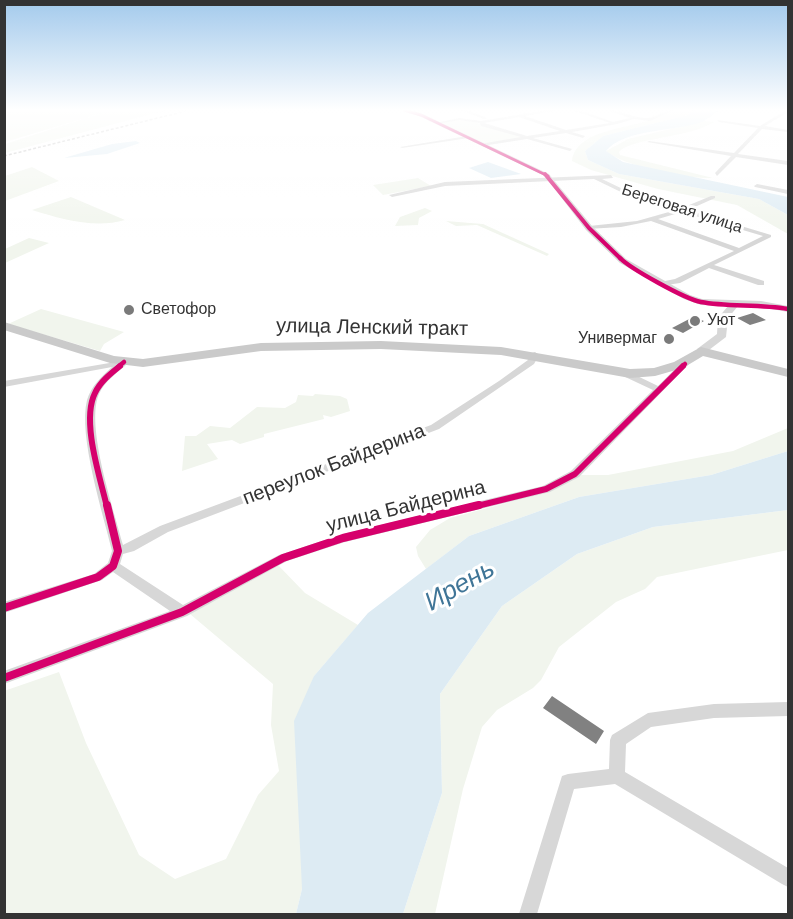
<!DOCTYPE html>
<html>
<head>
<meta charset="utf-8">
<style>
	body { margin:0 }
	#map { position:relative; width:793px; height:919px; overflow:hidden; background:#fff; font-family:Arial,sans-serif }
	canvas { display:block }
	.frame { position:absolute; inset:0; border:6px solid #333; pointer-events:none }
</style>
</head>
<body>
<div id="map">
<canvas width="793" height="919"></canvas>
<div class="frame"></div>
</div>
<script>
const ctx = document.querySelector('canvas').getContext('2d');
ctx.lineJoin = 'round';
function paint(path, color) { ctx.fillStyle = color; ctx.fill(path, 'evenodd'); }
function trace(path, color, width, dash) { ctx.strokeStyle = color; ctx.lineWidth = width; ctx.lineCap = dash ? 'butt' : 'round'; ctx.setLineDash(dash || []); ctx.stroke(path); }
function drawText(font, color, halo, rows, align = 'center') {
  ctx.font = font + ' Arial,sans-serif'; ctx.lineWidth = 6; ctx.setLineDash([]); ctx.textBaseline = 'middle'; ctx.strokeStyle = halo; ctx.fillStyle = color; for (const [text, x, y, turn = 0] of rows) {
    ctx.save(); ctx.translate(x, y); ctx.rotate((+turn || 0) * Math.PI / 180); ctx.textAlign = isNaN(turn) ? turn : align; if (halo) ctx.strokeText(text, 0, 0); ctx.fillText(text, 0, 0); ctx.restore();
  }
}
const green = new Path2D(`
	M5,110H167L5,153V144L102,113L5,142Z
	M671,110L668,114L673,110H693L688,115L603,136L585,151L588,160L619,174L759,199L788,215V234L737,205L658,189L591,170L572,161C576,128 633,129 658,117L644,119Z
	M457,120L474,122L525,137L485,144L441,123Z
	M704,121L714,122C690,138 630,138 619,152L620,155L713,178C688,179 625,167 606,151L628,139Z
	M32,167L59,181L5,201V176Z
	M418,178L431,186L383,195L373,185Z
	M71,197L125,220C95,229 61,219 32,210Z
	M425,208L432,211L419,218L418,225L395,226L400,217Z
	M446,221L483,224L549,254L547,256L477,225L456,226Z
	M29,238L49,243L5,263V249Z
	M41,309L124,332L104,344L100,351L8,324Z
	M315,394L340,396L347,399L350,411L331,417L323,415L324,419L264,434V437L240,444L232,440L207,444L218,459L182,471L185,436H196L210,426L230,428L257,407L285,408L296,402L298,395L313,396Z
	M788,428V451L711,475L579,497L469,536L426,569L418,556L416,547L430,530L450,518L544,493L581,475H608L733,451Z
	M788,510V550L657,577L645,589L616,602L559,647L541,680L533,688L497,710L482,727L463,789L435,914H403L442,793L440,694L502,606L577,554L653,527Z
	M278,565L305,593L358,625L314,676L302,889L296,914H5L4,691L59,672L86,743L139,855L175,879L226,859L258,795L279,771L271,725L273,684L190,614Z`);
const water = new Path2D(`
	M693,110H719C714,114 709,118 704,121C678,132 624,128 606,151L623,162L788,197V215L759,199L619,174L588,160L585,151L603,136L688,115Z
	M136,141L140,143L107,154L64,158L112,144Z
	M488,162L521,174L491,178L469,168Z
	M788,451V510L653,527L577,554L502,606L440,694L442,793L403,914H296L302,889L294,721L314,676L368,613L469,536L579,497L711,475Z`);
const building = new Path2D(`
	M753,313L766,320L750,325L737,318Z
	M693,317L704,321L683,333L672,328Z
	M552,696L604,731L596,744L543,708Z`);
const minor = new Path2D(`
	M460,110H467L487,118L484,119Z
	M547,110H558L525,116L566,130L610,123L572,110H579L613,122L630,118L608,110C621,110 633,118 646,118C656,119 664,110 674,110L650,121L634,119L617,124L572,132L585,136L583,138L566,133L533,138L572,149L570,151L527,139L482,146L480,144L521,137L481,126L480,123L459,120L438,124L436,123L459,118L481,121ZM519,117L560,131L527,136L484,123Z
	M786,110H788V112L765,126L788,130V132L762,129L738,154L788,161V165L736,157L717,176L715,173L731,156L647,142L649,141L734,153L758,128L719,122L717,120L760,126Z
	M467,136L469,138L402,148L400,147Z
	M611,175L613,178L602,179L629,192L682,208L711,196H715V198L688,210L771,235V237L714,265L764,281V285H758L709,268L680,283L660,286V282L675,279L734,251L651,221L621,227L587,229V227L589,226L637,221L676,210L625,194L594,179L445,186L392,197L389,195L445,182ZM682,212L763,236L739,248L658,219Z
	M757,184L788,190V194L755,187L754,186Z
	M535,352L539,355L534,364L439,429L168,532L134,551L123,554L120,564L183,605L279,555L343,534L543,486L571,471L653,390L621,375V371H627L658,386L682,362L685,361L689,364L579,477L550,492L345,542L287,561L187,616L4,684V671L170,611L113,572L102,580L4,613V602L94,574L108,563L112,551C103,513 78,436 87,400C91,386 102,376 112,367L4,387V381L127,360V364C117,373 104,382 99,394C85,426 114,510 123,545L160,526L431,425L499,381L528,360L532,353Z
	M788,702V716L714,718L651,727L626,744L625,772L788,868V887L782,884L615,784L574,789L537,914H519L562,776L568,774L609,769L610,740L612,735L648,713L714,704Z`);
const tertiary = new Path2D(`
	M402,110L423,114L549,174L592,226L626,259L690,295L702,299L761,301L788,306V312L761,307L738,306L728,318L726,337L705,353H697V349L717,334L718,318L728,306L701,305L684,299L620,263L586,230L545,176L419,116Z`);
const primary = new Path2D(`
	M4,322L114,356L143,359L261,343L381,341L501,347L630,369L654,368L674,362L701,347L788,369V377L703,356L683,368L655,376L630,378L501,355L381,349L261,351L143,367L110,363L4,330Z`);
const rail = new Path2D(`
	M4,156L190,110`);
const cyclewayFar4 = new Path2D(`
	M404,110L421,115L548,176`);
const cyclewayFar3 = new Path2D(`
	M545,174L589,228L621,259`);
const cyclewayFar2 = new Path2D(`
	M620,258C631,269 685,299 701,302C727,307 759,304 788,309
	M118,367L124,362
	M682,367L685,364`);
const cyclewayFar1 = new Path2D(`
	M107,507C100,477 81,421 95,393C100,382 110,374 120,366
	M473,507L546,489L575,474L683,366`);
const cycleway = new Path2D(`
	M4,608L98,577L113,566L118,551L107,505
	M4,678L182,612L283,558L343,538L479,505`);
const markers = [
	[129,310,6,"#7a7a7a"],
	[695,321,6,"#7a7a7a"],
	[669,339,6,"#7a7a7a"]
];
const farStreetnames = [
	["Береговая улица",682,209,18]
];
const farPoinames = [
	["Светофор",141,310],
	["Уют",707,321],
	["Универмаг",657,339,"right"]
];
const streetNames = [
	["улица Ленский тракт",372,328,1],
	["переулок Байдерина",334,465,-21],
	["улица Байдерина",406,507,-14]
];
const nearWaternames = [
	["Ирень",460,586,-30]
];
paint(green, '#f1f5ed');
paint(water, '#ddebf3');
paint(building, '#818181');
paint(minor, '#d7d7d7');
paint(tertiary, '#d7d7d7');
paint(primary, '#cacaca');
trace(rail, '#bebebe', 1.5, [3, 2]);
trace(cyclewayFar4, '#d6006c', 3);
trace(cyclewayFar3, '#d6006c', 4);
trace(cyclewayFar2, '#d6006c', 4.5);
trace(cyclewayFar1, '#d6006c', 6);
trace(cycleway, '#d6006c', 8);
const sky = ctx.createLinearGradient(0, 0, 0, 239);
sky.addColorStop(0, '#a3caec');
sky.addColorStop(0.46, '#fff');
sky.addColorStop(1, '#ffffff00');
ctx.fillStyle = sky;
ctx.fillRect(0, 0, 793, 239);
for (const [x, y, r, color] of markers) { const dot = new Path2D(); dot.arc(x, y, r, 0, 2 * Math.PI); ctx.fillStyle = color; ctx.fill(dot); trace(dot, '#fff', 2); }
drawText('16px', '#333', '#fff', farStreetnames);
drawText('16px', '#333', '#fff', farPoinames, 'left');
drawText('20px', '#333', '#fff', streetNames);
drawText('italic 26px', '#3f7597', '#fff', nearWaternames);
</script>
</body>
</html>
